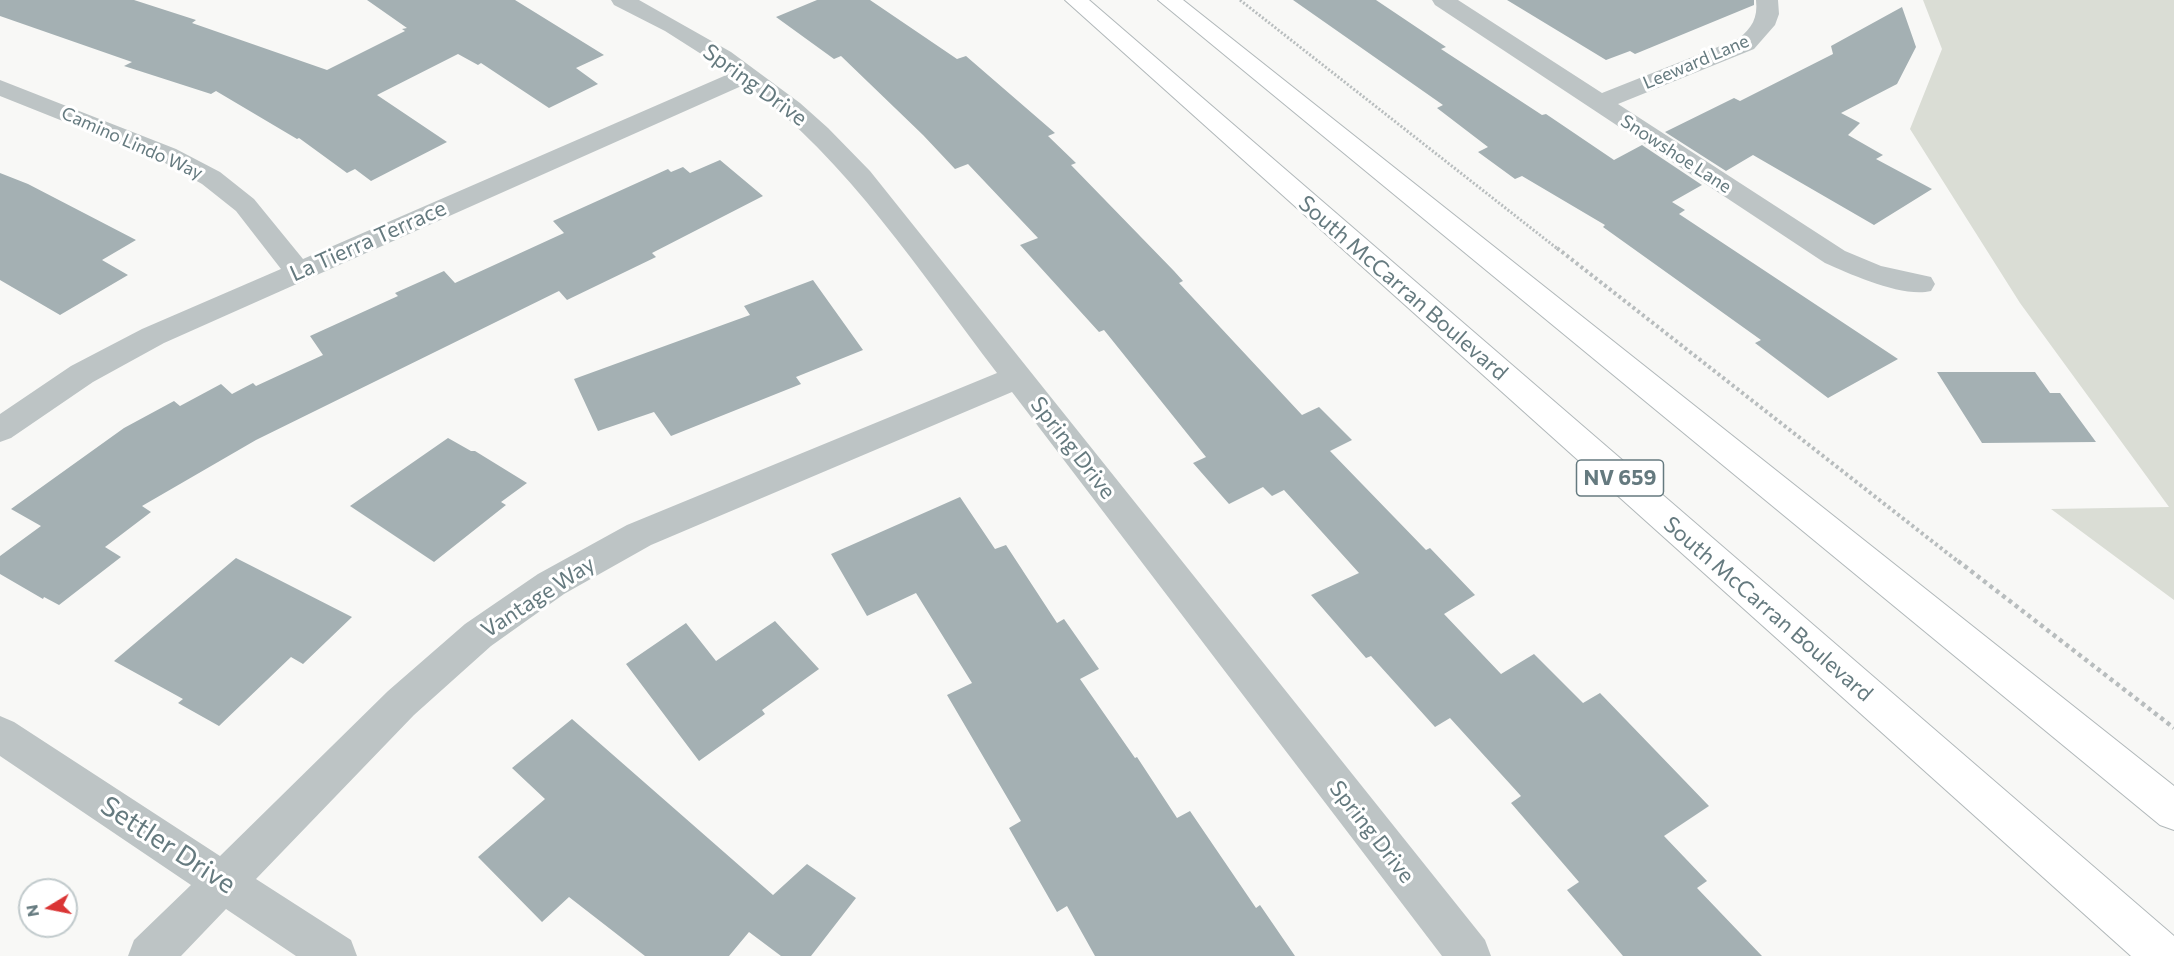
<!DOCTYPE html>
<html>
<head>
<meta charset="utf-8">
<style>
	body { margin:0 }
	#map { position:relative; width:2174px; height:956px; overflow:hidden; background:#f8f8f6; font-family:Commissioner,sans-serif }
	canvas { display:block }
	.north { position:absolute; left:18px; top:878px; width:60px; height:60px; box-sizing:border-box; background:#fff; border:2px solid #c1cacc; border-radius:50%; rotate:260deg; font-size:16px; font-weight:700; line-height:24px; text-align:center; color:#657a7f }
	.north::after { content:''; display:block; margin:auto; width:21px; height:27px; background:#da3535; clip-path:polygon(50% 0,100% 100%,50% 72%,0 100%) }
</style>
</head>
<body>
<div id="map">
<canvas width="2174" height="956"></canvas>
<div class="north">N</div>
</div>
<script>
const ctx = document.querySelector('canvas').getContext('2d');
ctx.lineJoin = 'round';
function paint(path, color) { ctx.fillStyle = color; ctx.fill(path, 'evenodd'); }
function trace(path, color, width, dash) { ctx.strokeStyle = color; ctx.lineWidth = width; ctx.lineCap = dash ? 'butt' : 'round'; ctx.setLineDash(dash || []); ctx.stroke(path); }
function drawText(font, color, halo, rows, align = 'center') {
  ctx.font = font + ' Commissioner,sans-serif'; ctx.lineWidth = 6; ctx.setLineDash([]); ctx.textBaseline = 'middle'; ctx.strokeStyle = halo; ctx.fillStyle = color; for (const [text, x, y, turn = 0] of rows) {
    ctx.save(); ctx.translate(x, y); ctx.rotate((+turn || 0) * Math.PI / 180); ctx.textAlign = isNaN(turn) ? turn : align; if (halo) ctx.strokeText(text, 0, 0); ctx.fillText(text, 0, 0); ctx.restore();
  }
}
const green = new Path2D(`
	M1923,0H2174V600L2051,509L2169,507L2020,303L1910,129L1942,49Z`);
const building = new Path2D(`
	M0,0H134L196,20L192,23L327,70L405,31L402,29L407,28L367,0H515L604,55L576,68L598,84L549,108L481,63L478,65L458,54L377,95L447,142L371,181L355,169L347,173L299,138L297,139L216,91L211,94L124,66L132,62L0,16Z
	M817,0H870L957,59L966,56L1055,133L1048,136L1076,163L1071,165L1174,271L1183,281L1179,283L1302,415L1319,407L1352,440L1330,451L1426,550L1430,548L1475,595L1444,614L1501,674L1534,654L1583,703L1600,693L1709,806L1664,836L1707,881L1697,888L1762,956H1623L1567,890L1579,882L1511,803L1521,796L1450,718L1435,727L1371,656L1366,658L1311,595L1359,573L1284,490L1272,496L1263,487L1229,504L1193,463L1206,457L1104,330L1099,332L1020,245L1038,238L968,164L955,169L923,135L841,56L834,59L776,17Z
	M1293,0H1376L1446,47L1441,49L1542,115L1546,114L1614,160L1642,145L1702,185L1672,202L1685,210L1679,214L1898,359L1828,398L1755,343L1761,340L1603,227L1605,225L1522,176L1515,179L1478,152L1488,147L1437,108L1443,105Z
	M1507,0H1754V5L1635,54L1630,51L1606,60Z
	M1902,7L1916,47L1897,84L1841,113L1860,123L1848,135L1883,155L1876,159L1932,189L1874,225L1753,155L1726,171L1665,132L1734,98L1740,101L1833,54L1831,46Z
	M720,160L763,196L652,253L656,257L567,300L559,291L256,440L142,506L151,512L105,547L121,557L59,605L44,597L43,599L0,574V556L41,526L11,509L124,428L174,401L180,406L221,384L232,394L253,383L256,386L323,355L310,336L398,296L395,293L444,271L455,283L564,233L553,221L668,169L671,172L683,167L690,173Z
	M0,173L28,184L136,240L102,260L128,275L60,315L0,280Z
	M813,280L863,350L796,377L801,384L671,436L654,412L598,431L574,379L750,315L744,306Z
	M1937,372H2035L2050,393H2060L2096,442L1982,443Z
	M448,438L471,451H475L527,483L501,502L506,505L434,562L350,506Z
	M960,497L995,549L1006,545L1057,623L1064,619L1099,669L1080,679L1135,758L1137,757L1177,818L1190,811L1256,908L1260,905L1295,956H1095L1067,906L1057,912L1009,828L1021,821L947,695L972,683L916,593L867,616L831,554Z
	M236,558L352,617L303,664L291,657L219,726L178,703L183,699L114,661Z
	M775,621L819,669L762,710L765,714L699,761L626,664L686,623L716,661Z
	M572,719L773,895L807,864L856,898L811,956H781L749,932L729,956H645L569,897L542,922L478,857L545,799L512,768Z`);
const pathFar2 = new Path2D(`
	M1240,0L1559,250`);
const pathFar1 = new Path2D(`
	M1557,248L1960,563`);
const path = new Path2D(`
	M1958,561L2174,728`);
const minor = new Path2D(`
	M611,0H639L731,52L800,103L828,128L870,171L1485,940L1491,956H1442L1012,392L651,545L564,594L491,646L414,715L256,879L351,940L357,956H296L226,909L181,956H128L134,940L191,885L0,756V716L14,722L220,856L388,691L465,624L538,574L627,525L997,373C920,272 849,162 746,84L164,343L93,382L11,438L0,442V414L71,366L142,329L281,269L236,211L202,184L158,159L0,96V80L176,149L220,172L254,199L303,259L731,73L665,31L614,5Z
	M1432,0H1458L1602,93L1738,39C1752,28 1758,18 1756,0H1778L1779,14L1775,25L1754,49L1618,104L1845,251L1881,266L1931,277L1935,284L1931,291C1903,298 1852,275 1825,263L1435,5Z`);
const major = new Path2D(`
	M1065,0H1089L2174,936V956H2131Z
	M1158,0H1183L2174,786V830L2160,825Z`);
const farStreetnames = [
	["Leeward Lane",1696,62,-23],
	["Camino Lindo Way",132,143,24],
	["Snowshoe Lane",1676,154,33]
];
const shields = [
	[1620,478,87]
];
const shieldNames = [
	["NV 659",1620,478]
];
const streetNames = [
	["Spring Drive",755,85,36],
	["La Tierra Terrace",368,241,-24],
	["South McCarran Boulevard",1403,288,41],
	["Spring Drive",1073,448,52],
	["Vantage Way",538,597,-33],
	["South McCarran Boulevard",1768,609,41],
	["Spring Drive",1372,832,52]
];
const nearStreetnames = [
	["Settler Drive",168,845,33]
];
paint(green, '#daddd5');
paint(building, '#a4b0b3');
trace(major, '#b1b8ba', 2);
trace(pathFar2, '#b8bdbe', 3, [2, 2]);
trace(pathFar1, '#b8bdbe', 4, [3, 3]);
trace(path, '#b8bdbe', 4.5, [4, 4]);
paint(minor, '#bdc4c5');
paint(major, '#fff');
drawText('18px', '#657a7f', '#fff', farStreetnames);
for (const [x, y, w] of shields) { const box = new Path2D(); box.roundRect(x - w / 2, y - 18, w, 36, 4.5); ctx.fillStyle = '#fff'; ctx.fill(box); trace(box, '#657a7f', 1.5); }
drawText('bold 21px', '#657a7f', null, shieldNames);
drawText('22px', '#657a7f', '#fff', streetNames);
drawText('27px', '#657a7f', '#fff', nearStreetnames);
</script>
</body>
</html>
